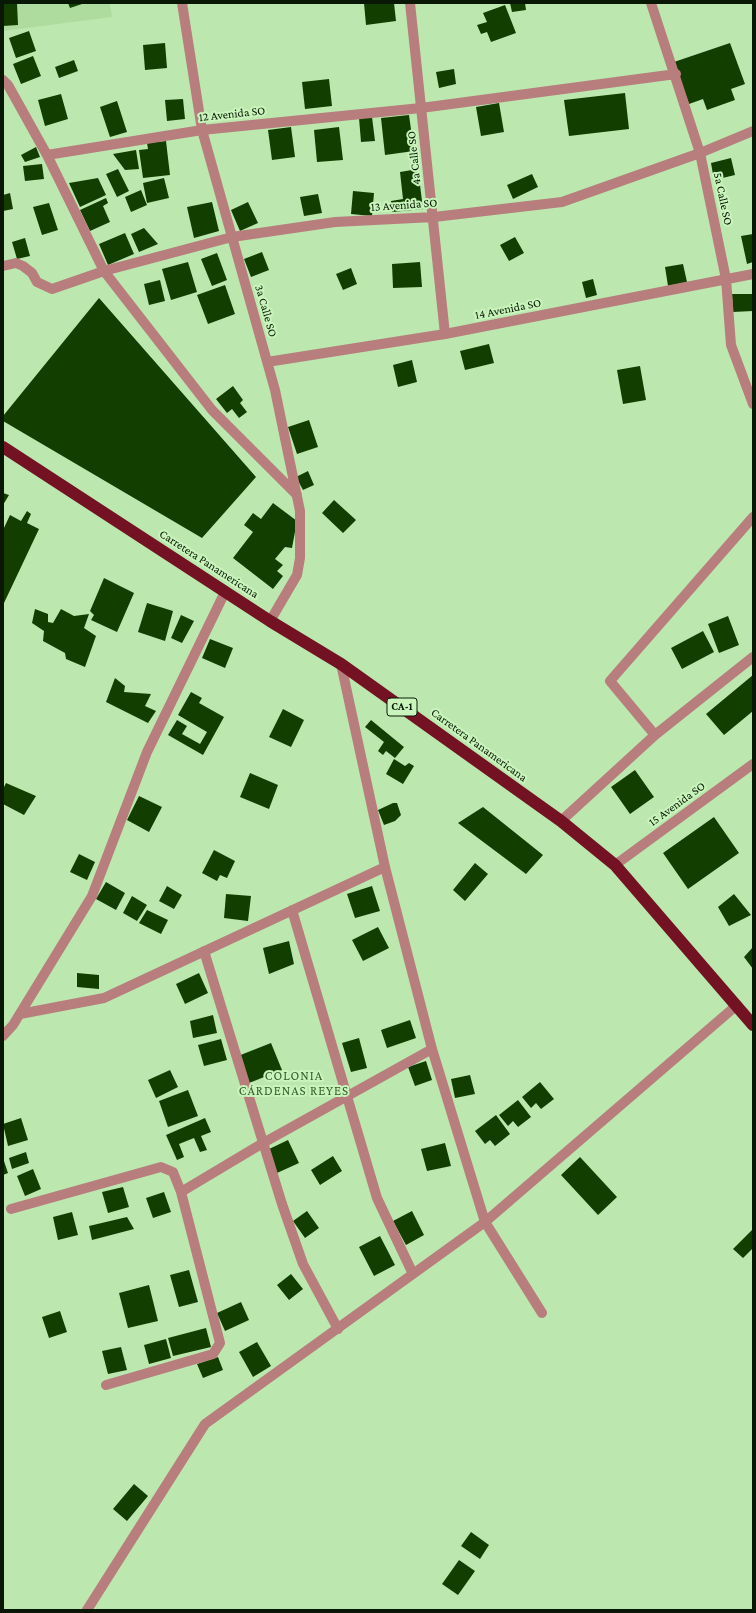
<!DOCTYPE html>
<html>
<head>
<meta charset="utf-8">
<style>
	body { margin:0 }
	#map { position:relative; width:756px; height:1613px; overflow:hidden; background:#bce8af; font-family:"Crimson Pro",serif }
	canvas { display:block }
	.frame { position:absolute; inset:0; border:4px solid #091805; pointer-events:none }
</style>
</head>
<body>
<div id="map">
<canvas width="756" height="1613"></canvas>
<div class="frame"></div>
</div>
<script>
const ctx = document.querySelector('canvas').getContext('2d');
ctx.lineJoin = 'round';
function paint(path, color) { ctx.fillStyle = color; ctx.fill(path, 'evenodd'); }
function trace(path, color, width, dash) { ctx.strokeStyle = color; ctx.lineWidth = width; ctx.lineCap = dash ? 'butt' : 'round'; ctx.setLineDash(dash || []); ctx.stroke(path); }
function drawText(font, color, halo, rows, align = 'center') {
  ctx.font = font + ' "Crimson Pro",serif'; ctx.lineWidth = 4; ctx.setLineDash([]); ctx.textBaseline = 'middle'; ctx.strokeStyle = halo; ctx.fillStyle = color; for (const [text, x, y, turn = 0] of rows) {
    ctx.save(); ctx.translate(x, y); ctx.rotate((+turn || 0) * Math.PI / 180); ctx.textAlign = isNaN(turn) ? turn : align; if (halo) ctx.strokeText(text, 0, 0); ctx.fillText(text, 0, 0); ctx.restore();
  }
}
const built = new Path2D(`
	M3,3H128L110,4L112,17L3,31Z`);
const building = new Path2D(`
	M3,3H17L18,25L3,26Z
	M68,3H85L70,8Z
	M364,3H394L396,21L366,25Z
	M510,3H525L526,10L512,12Z
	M505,5L516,33L491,42L487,32L481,34L477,25L487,22L483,13Z
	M29,31L36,51L16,58L9,38Z
	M165,43L167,68L145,70L143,45Z
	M730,43L745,84L731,89L735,100L707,110L703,99L689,104L674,62Z
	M33,56L41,76L21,84L13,64Z
	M74,60L78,71L59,78L55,67Z
	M454,69L456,84L439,88L436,72Z
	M329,79L332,106L305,109L302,82Z
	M625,93L629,129L569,136L564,100Z
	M61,94L68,119L45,126L38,100Z
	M183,99L185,119L167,121L165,100Z
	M117,101L127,132L110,137L100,107Z
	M499,103L504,132L481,136L476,107Z
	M409,115L414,151L385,155L381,118Z
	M372,117L375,141L361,142L359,118Z
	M291,127L295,157L272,160L268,130Z
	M339,127L343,160L317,162L314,130Z
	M166,141L170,175L143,178L139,150L148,149L147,143Z
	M36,147L40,157L25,162L21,155Z
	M136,150L139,169L125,170L113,154Z
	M731,158L735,175L714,180L711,163Z
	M42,164L44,179L25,181L23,166Z
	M118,169L129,191L117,197L106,174Z
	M418,169L423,209L392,212L391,201L403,199L400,172Z
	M532,174L538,187L513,199L507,185Z
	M98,178L106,195L80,207L69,183Z
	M164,178L169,198L147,203L143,183Z
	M141,190L147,205L131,212L125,197Z
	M353,191L374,193L372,216L351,214Z
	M10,193L13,209L3,211V195Z
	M318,194L322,213L304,216L300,197Z
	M106,198L108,203L103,206L110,222L90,231L80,210Z
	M212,202L219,231L194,238L187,207Z
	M248,202L258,223L240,231L231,210Z
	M49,203L58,230L42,235L33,207Z
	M144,228L158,244L139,252L131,234Z
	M125,233L134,254L108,265L99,244Z
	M753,234V262L747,264L741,236Z
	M515,237L524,253L509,261L500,245Z
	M25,238L30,256L17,259L12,242Z
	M262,252L269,270L251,277L244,259Z
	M217,253L227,280L212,286L201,259Z
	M188,262L197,292L171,300L162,269Z
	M420,262L422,287L393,288L392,264Z
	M683,264L687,282L668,286L665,267Z
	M351,268L357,284L343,290L336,274Z
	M593,279L597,295L586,298L582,282Z
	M160,280L165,301L149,305L144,284Z
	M225,285L235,314L208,324L197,295Z
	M732,294H752L753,311L733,312Z
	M99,298L256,477L202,538L3,421V416Z
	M489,344L494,363L465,370L460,351Z
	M412,360L417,382L398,387L393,365Z
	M640,366L646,400L623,404L617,370Z
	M233,386L243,400L240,403L247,412L239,418L232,409L227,413L216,399Z
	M309,420L318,447L297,454L288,427Z
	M308,471L314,485L303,490L296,477Z
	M3,493L9,495L3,505Z
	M334,500L356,520L343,533L322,513Z
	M273,503L297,521L292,548L285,547L275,559L283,565L277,571L283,576L273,589L233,558L253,532L244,525L253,513L261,519Z
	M27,511L31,514L27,523L39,529L4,603L3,530L10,515L21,521Z
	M104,578L134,593L117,632L91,620L94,615L90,611Z
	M147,603L173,611L165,641L138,632Z
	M35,609L48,614V622L53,623L61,609L74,616L89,614L84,628L96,636L85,667L66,659L65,653L43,641L44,631L32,623Z
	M181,615L194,621L182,643L171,638Z
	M728,616L739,645L719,653L708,624Z
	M703,631L714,652L682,669L671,648Z
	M210,639L233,648L225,668L202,658Z
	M753,675V711L724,735L706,714Z
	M115,678L125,686L124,692L151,694L145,706L156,711L148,723L106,702Z
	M191,692L202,698L199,703L224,717L203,755L168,735L177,720L187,726L182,734L200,744L207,732L178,715Z
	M283,709L304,720L291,747L269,737Z
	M371,720L404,747L395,758L386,751L383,755L378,751L384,742L365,727Z
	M394,759L405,766L409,763L414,766L403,784L386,774Z
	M635,770L654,797L630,814L611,787Z
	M250,773L278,785L269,809L240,797Z
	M6,783L36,796L24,815L3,804V789Z
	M139,796L162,807L149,832L127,820Z
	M393,803H397L401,815L395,821L384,825L378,810Z
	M483,807L543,855L526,874L458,823Z
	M714,817L739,853L688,889L663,853Z
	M214,850L235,861L227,878L220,875L217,881L202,873Z
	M79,854L95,862L87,880L70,872Z
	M475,863L488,874L465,901L453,890Z
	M106,882L125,893L116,910L96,899Z
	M167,886L182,895L174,909L159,901Z
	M372,886L380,911L355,918L347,894Z
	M226,894L251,896L248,921L224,918Z
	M734,894L751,915L729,926L718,907Z
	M132,896L147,905L137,921L123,913Z
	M147,910L168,920L161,934L139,923Z
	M378,927L389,948L363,961L352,940Z
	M289,941L294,964L269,974L263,948Z
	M753,947V969L744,957Z
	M77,973L99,975V989L77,987Z
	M199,973L208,993L185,1004L176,984Z
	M213,1015L217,1033L193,1038L190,1021Z
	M410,1020L416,1038L387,1048L381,1030Z
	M359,1038L367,1068L351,1072L342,1043Z
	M221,1039L227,1060L204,1066L198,1045Z
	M271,1043L282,1070L249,1083L238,1056Z
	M426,1061L432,1080L415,1086L408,1067Z
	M170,1070L178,1087L156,1098L148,1080Z
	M470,1075L475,1094L455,1098L451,1079Z
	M540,1082L554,1099L541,1109L536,1103L531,1108L522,1097Z
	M188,1090L198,1116L168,1127L159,1101Z
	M518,1100L531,1117L518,1127L513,1121L508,1126L499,1115Z
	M496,1115L510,1134L495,1146L490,1140L485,1144L475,1131Z
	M21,1118L28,1140L8,1146L3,1124Z
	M205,1118L211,1132L201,1136L207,1150L200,1152L194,1138L179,1144L184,1157L177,1160L166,1135Z
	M288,1140L299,1163L277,1173L267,1150Z
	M445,1143L451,1166L427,1171L421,1149Z
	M26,1152L29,1163L12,1169L9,1158Z
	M333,1156L342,1171L320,1185L311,1170Z
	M580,1157L617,1197L598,1215L561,1175Z
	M3,1158L8,1173L3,1175Z
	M33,1169L41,1189L25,1196L17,1176Z
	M123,1187L129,1207L108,1213L102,1192Z
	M164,1192L171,1212L153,1218L146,1198Z
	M307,1211L319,1228L305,1238L293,1221Z
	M412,1211L424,1235L406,1245L393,1221Z
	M72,1212L78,1235L58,1240L53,1217Z
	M127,1217L134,1229L92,1240L89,1226Z
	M753,1229V1248L743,1258L733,1249Z
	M380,1236L395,1265L374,1276L359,1247Z
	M189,1270L198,1302L179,1307L170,1275Z
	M291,1274L303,1289L289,1300L277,1285Z
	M149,1285L158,1321L128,1328L119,1293Z
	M241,1302L249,1320L225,1331L217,1313Z
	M60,1311L67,1332L49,1338L42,1317Z
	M206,1328L211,1347L173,1356L168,1338Z
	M166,1339L171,1358L149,1364L144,1345Z
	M257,1342L271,1366L253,1377L239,1352Z
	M121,1347L127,1370L108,1374L102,1351Z
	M218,1357L223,1370L203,1378L197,1364Z
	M134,1484L148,1496L127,1521L113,1509Z
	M471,1532L489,1545L480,1559L461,1546Z
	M459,1560L475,1571L458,1595L442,1584Z`);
const minor = new Path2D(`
	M182,3L202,130L275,390L300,511V558L297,575L270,621
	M410,3L445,334
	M651,3L700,153L726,279L731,345L753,404
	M3,80L8,85L47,155L104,271L212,410L297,495
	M47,155L202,130L421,108L676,74
	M3,266L16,263L23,266L32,273L37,282L52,289L104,271L232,237L335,222L434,217L562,202L700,153L753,131
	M267,362L445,334L753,274
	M341,664L385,867L432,1049L485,1222L542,1313
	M655,735L610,681L753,517
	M561,821L655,735L753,657
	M615,865L753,764
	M292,910L377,1198L413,1274
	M204,951L282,1204L303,1264L338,1329
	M20,1014L104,998L385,867
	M3,1036L13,1025L92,896L147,752L225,592
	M181,1192L263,1143L432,1049
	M11,1209L161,1167L173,1172L181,1192L220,1343L213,1354L106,1385
	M87,1610L205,1424L485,1222L737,1005`);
const highway = new Path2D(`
	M3,447L270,621L341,664L561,821L615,865L753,1025`);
const shields = [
	[402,707,30]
];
const shieldNames = [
	["CA-1",402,707]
];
const streetNames = [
	["12 Avenida SO",232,114,-6],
	["4a Calle SO",414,158,-96],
	["5a Calle SO",723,199,78],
	["13 Avenida SO",404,205,-4],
	["14 Avenida SO",508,309,-11],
	["3a Calle SO",266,311,74],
	["Carretera Panamericana",209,564,33],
	["Carretera Panamericana",479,745,36],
	["15 Avenida SO",677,804,-36]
];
const neighbourhoodNames = [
	["COLONIA",294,1076],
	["CÁRDENAS REYES",294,1091]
];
paint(built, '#addc9e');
paint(building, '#123f00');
trace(minor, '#b87e7e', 10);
trace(highway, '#731222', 12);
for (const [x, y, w] of shields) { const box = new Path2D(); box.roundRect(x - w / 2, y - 9, w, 18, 3); ctx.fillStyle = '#c9f5bc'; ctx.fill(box); trace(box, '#091805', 1); }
drawText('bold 11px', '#091805', null, shieldNames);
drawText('12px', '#091805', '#c9f5bc', streetNames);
ctx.letterSpacing = '1px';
drawText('13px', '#375d2b', '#c9f5bc', neighbourhoodNames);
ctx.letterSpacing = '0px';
</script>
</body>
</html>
